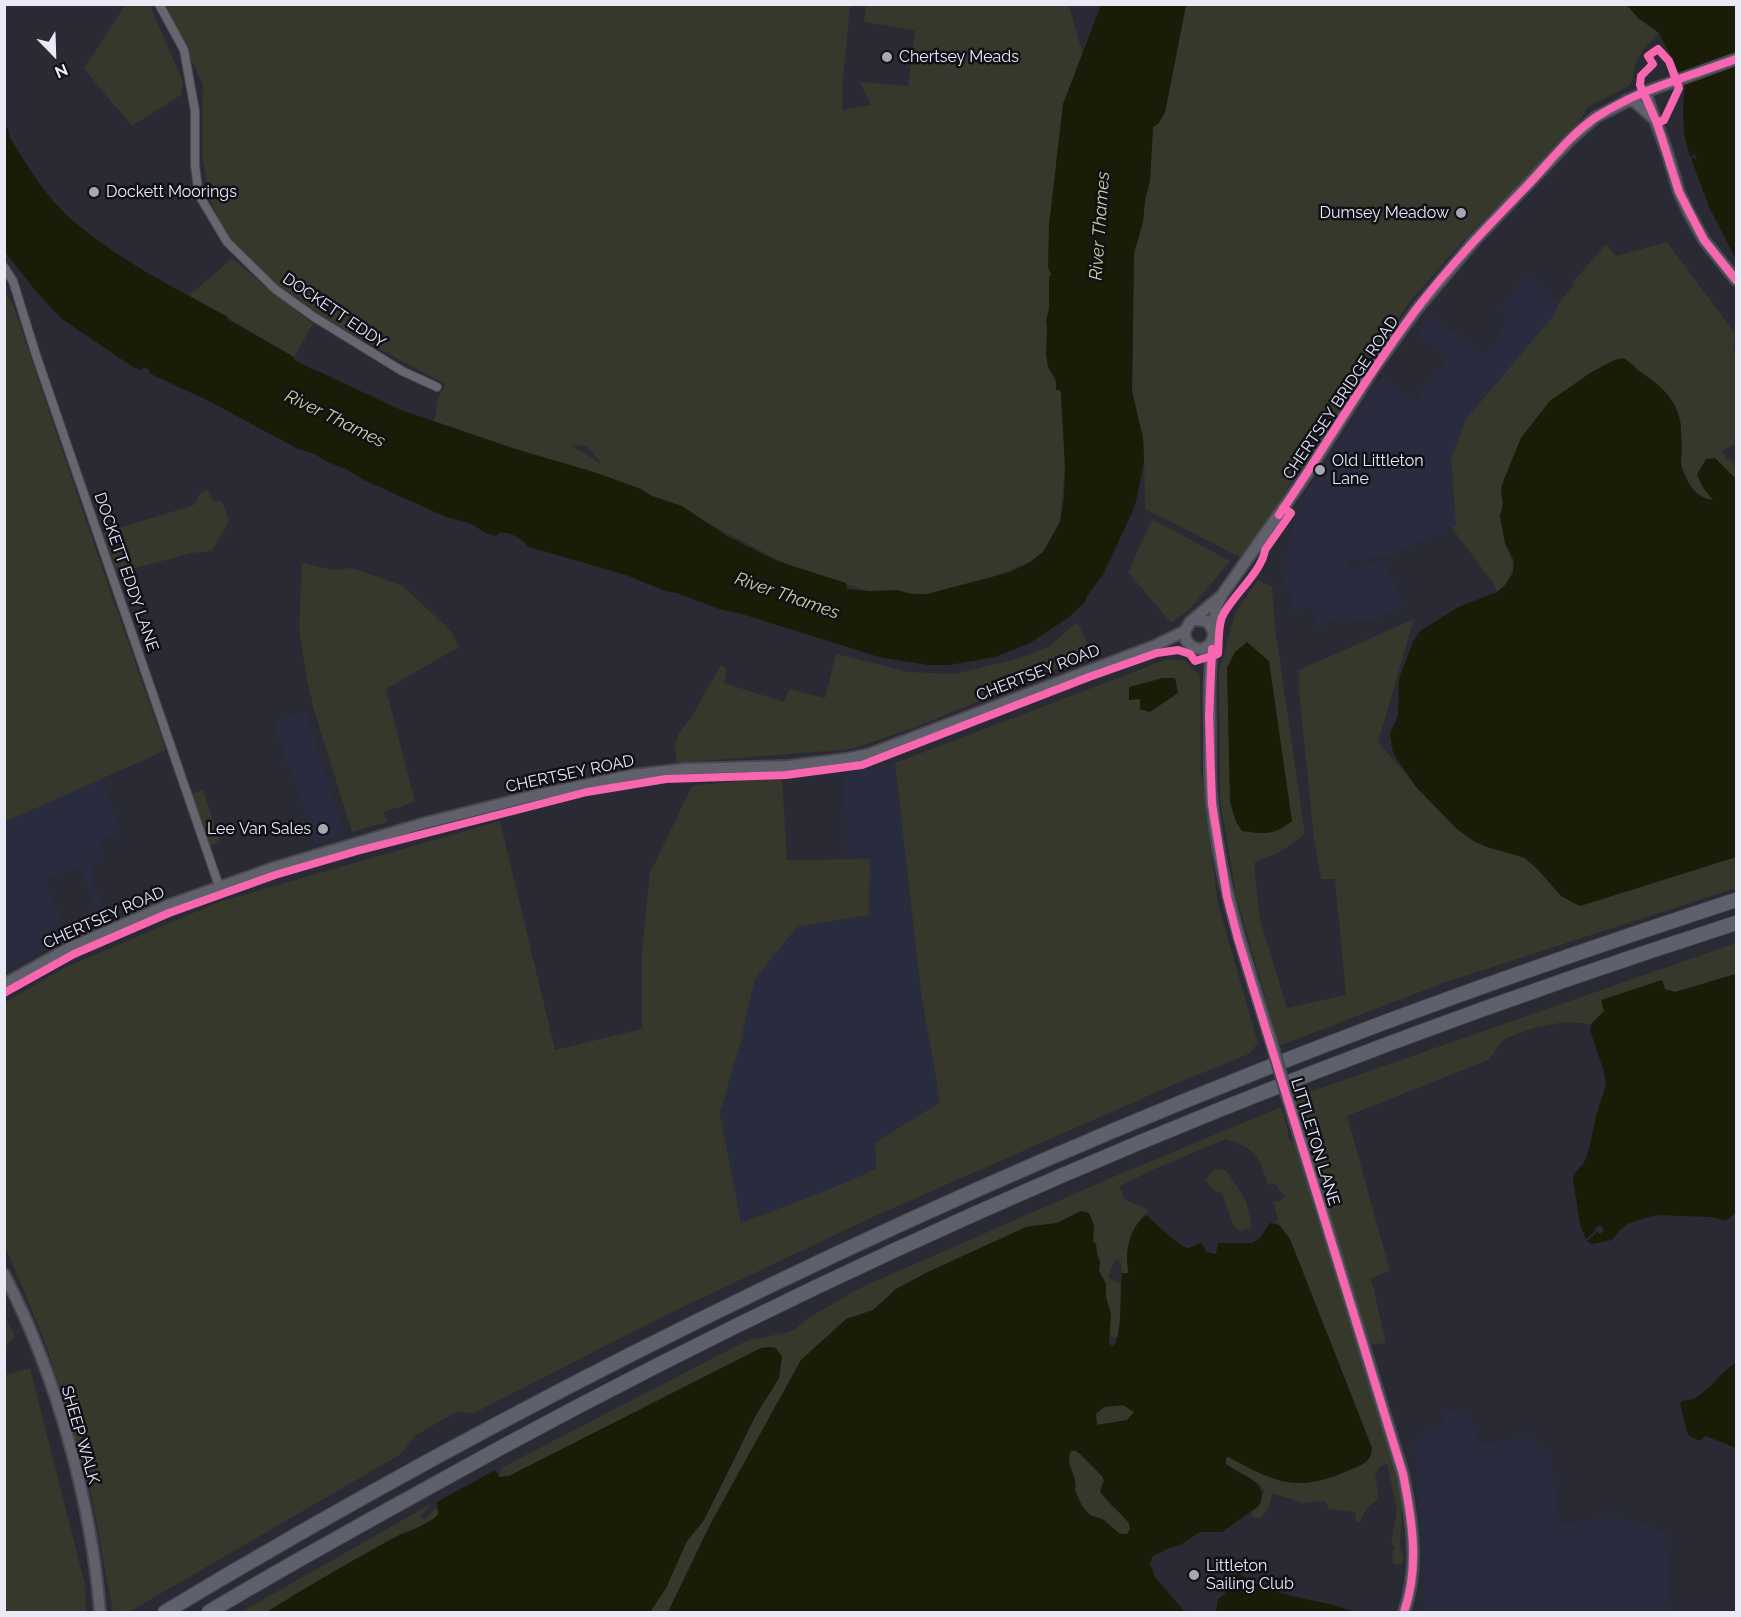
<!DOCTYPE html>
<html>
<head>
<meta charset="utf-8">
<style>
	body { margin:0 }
	#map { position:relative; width:1741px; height:1617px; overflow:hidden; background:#292a33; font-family:Raleway,sans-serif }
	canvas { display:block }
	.frame { position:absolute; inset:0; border:6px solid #e9eaf6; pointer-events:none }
	.north { position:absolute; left:24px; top:24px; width:60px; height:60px; -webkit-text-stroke:4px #0f1018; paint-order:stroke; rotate:157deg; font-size:16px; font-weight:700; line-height:24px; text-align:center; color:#e9eaf6 }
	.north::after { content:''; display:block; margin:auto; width:21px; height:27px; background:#e9eaf6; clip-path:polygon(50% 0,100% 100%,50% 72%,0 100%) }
</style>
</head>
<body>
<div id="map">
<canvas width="1741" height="1617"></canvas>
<div class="frame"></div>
<div class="north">N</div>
</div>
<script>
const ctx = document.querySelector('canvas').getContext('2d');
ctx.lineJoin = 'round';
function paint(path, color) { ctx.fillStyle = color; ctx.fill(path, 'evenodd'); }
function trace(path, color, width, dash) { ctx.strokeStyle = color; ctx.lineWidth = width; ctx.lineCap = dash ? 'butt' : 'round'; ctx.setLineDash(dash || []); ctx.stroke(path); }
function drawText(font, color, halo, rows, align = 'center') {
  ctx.font = font + ' Raleway,sans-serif'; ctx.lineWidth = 5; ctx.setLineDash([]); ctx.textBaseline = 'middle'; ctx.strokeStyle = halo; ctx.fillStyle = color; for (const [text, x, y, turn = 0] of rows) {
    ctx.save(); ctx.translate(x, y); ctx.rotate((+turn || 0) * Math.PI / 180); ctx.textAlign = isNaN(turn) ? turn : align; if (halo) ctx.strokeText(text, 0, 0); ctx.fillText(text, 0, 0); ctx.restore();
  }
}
const built = new Path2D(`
	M1529,274L1558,304L1554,315L1467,418L1451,458L1456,526L1386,557L1353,560L1347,565L1351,572L1383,558L1404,607L1369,621L1343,617L1318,627L1310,606L1293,612L1291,589L1288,590L1285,583L1286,553L1293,544H1288L1298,506L1358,413L1384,376L1414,402L1430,382L1447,357L1416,333L1429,315L1486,355L1502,336L1498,333L1511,319L1499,309Z
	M306,711L345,836L316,845L273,722Z
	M895,763L921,993L940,1102L875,1143L877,1169L830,1189L740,1223L720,1113L740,1044L755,979L797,927L869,915L870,859L847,860L844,774Z
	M103,777L120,833L99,840L104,855L90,860L93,874L90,875L107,920L101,923L80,867L46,880L67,938L5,972V822Z
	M1454,1409L1456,1414L1468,1412L1480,1444L1526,1437L1550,1453L1560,1525L1609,1517L1636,1521L1665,1533L1669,1588L1665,1612H1422L1425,1604L1414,1441L1420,1434L1445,1427L1440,1414Z`);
const green = new Path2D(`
	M125,5H150L183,82L181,95L132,126L84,69Z
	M166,5H850L843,80L842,110L871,105L860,82L908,86L915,30L864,22L866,5H1069L1083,55L1063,104L1048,367L1061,393L1065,466L1060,522L1043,552L1030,562L992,577L927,594L868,591L796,569L659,498L434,421L438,398L445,384L338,327L272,281L225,235L210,200L202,155L203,85ZM586,445L602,464L572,446Z
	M1186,5H1627L1638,18L1659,33L1643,50L1635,65L1633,78L1629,86L1589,106L1577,125L1464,240L1408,304L1242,558L1145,509L1144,445L1132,391L1134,253L1143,222L1145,201L1150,181L1153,127L1165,112Z
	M1667,242L1736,335L1733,349L1736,352V444L1722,451L1727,460L1731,459L1736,469V479L1715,458L1702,486L1713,500L1707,499L1695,492L1689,483L1681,464V422L1632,363L1550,401L1521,438L1503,482L1501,490L1503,504L1500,516L1505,543L1514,567L1506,584L1497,592L1493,583L1452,528L1456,525L1451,458L1467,418L1554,315L1558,304L1574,285L1572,283L1606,244L1616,256Z
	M232,259L313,324L294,357L189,295Z
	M4,290L14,307L100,562L166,750L5,822Z
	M208,489L213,501H222L229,521L212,551L192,553L117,573L103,533L194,505L200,494Z
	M1152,519L1230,561L1189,610L1171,623L1128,572Z
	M302,563L333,570L352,568L403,586L452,632L459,647L386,689L415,802L384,812L387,822L352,832L315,713L307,681L299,628Z
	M1258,580L1272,587L1275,627L1305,834L1280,852L1254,863L1260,920L1287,1008L1346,995L1335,879H1321L1314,838L1299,692V670L1414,619L1378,742C1398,766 1419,788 1440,810C1451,821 1460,833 1473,841C1489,850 1510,850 1525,859C1548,872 1551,895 1580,906L1736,857V888L1443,983L1279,1046L1236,895L1220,799L1219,671L1235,613Z
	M1077,622L1093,655L913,728L852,749L676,763L675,746L678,734L692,716L721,665L727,669L724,683L784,702L789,689L825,698L836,654L909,672L954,674L1017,659L1050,646Z
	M1168,659L1186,661L1200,676L1201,771L1218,904L1258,1043L1249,1054L1182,1081L875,1216L668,1314L474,1413L456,1412L415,1436L401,1454L129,1612H113L92,1498L64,1399L45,1342L5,1246L4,1003L64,968L219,902L500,821L555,1050L642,1029V950L650,873L692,786L782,776L787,860L870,859L869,915L797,927L755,979L740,1044L720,1113L741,1223L830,1189L876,1169L875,1143L940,1102L921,993L895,763ZM1137,686L1150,712L1140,709V699L1130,687Z
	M203,790L220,842L210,846L191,794Z
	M1736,943V974L1675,992L1665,989L1662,981L1602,1001L1604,1011L1592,1024L1564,1022L1530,1029L1504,1039L1488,1060L1347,1116L1390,1271L1371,1278L1386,1343L1368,1345L1295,1097Z
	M1281,1107L1288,1130V1137L1295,1145L1395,1469L1402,1505L1400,1546L1404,1558L1401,1564H1393L1392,1556L1395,1547L1391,1543L1397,1510L1387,1464L1379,1467L1375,1476L1379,1498L1367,1508L1359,1523H1356L1355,1512L1329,1509L1325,1501L1303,1503L1272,1493L1268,1509L1261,1518L1252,1517V1506L1265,1492L1258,1483L1226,1464L1225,1459L1229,1457C1277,1484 1300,1493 1352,1469C1363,1464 1371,1462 1372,1448L1290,1239L1279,1225L1275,1222L1278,1219L1273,1202H1280L1285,1196L1274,1183L1268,1185C1259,1156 1256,1149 1226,1139L1152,1170L1120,1186L1124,1199L1148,1210C1146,1215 1142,1217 1139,1221C1127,1236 1125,1256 1129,1274L1122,1273L1120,1261L1115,1260L1108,1277L1121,1285L1120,1324L1117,1337H1109L1111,1314L1106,1297V1284L1099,1271L1100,1262L1097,1254L1096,1244L1093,1242L1094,1225L1080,1211L1057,1223L1026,1227L928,1272L897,1289L873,1310L801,1360L711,1523L668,1612H650L666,1588L687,1541L704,1520L756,1415L779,1378L761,1348L509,1476L499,1477L501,1468L746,1341L793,1331L808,1318L860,1288L1106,1180Z
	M1215,1169L1226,1170L1246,1201L1252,1227L1241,1231L1234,1227L1222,1193L1214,1191L1205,1180Z
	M4,1315L15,1336L5,1347H4Z
	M30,1368L85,1585L86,1612H5V1375Z
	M1123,1405L1134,1412L1127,1420L1097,1425L1096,1414L1104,1407Z
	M1074,1450L1079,1453L1103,1477L1104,1481L1100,1488C1103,1493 1107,1501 1111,1506C1119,1512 1128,1518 1130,1529L1127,1534C1117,1536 1112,1525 1104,1520C1099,1517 1092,1517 1087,1512C1078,1503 1064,1463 1071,1451Z
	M431,1504L420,1517L424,1519L439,1506L438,1515L431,1522L402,1533L336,1570L267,1612H241Z`);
const water = new Path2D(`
	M1101,5H1186L1165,112L1159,123L1153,127L1150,181L1145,201L1143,222L1134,253L1132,391L1143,438L1144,462L1135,506L1103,575L1087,596L1085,602L1069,617L1030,643L995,657L949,665H928L879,657L742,614L719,609L677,593L665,591L626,575L529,547C522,539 512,531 499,533L496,536L491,535V532L490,535L469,523L446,517L362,479L348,470L330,463L314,454L298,449L207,400L157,377L149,373V369L143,367L141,370L133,367L62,319L39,295L5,252V124L10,134L9,136C26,164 47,199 72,220C120,261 173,287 228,317L227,319L294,357V360L401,410L512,448L594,472L641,489L652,496L682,506L727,536L777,561L846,583L847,589L868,591L898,590L910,594H927L1011,572L1030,562L1043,552L1060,522L1064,498L1065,466L1061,393L1060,390H1056V379L1048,367L1046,355L1047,328L1046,321L1049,308V277L1051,275L1048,267L1049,225L1063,104Z
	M1627,5H1736V259L1709,207L1691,158L1694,157L1697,163L1695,154L1690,157L1684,133L1683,106L1685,86L1680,74L1659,33L1638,18Z
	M1623,358C1631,362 1634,368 1641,372C1656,383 1668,391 1676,408C1682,421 1681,436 1682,450C1682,454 1681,459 1681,464C1684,480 1696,499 1713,500L1702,486L1697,474L1706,459L1715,458L1736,479V857L1580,906L1561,896L1539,871L1525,858L1487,847L1474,841L1457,829L1416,787L1393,753L1390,733L1398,716L1399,679L1413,642L1419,632L1458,607L1497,592L1506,584L1513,573L1514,561L1505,543L1500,516L1503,504L1501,490L1503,482L1521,438L1550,401L1590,373L1614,360Z
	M1247,642L1269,661L1292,821C1273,836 1265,834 1242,831L1236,822L1230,802L1227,668L1235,652Z
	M1163,678H1175L1178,693L1150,712L1140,709V699L1129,700V687Z
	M1736,974V1212L1726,1221L1712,1217L1656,1215L1629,1223L1620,1230L1612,1240L1591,1244L1587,1241L1597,1232L1600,1234L1604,1230L1600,1225L1595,1228L1596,1230L1586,1239L1580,1224L1573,1179L1574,1174L1584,1163L1589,1149L1597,1112L1606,1085L1604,1072L1590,1030L1592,1023L1604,1011L1601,1000L1662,980L1665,989L1675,992Z
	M1081,1211L1089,1213L1094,1225L1093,1242L1096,1244L1097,1254L1100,1262L1099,1271L1106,1284V1297L1111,1314L1109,1343L1113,1347C1124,1333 1119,1293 1122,1273H1129C1124,1253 1129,1229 1146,1215C1153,1221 1181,1248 1188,1248C1193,1247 1197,1244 1202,1243L1206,1252L1216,1254L1218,1243H1252L1260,1238L1270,1223L1279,1225L1290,1239L1372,1448C1371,1462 1363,1464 1352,1469C1300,1493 1277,1484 1229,1457H1226V1464C1240,1476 1272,1481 1259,1506L1222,1532H1200L1180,1545L1169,1548L1153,1556L1150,1563L1155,1577L1185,1612H668L711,1523L801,1360L846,1319L873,1310L896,1289L928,1272L1026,1227L1057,1223ZM1123,1405L1134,1412L1127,1420L1097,1425L1096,1414L1104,1407ZM1074,1450L1079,1453L1103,1477L1104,1481L1100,1492L1129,1523L1130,1529L1127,1534H1120L1104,1520L1090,1515L1082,1506L1075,1491C1079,1477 1064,1464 1071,1451Z
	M771,1347L776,1348L782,1357L779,1378L756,1415L704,1520L687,1541L666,1588L650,1612H267C306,1587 347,1564 388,1541C405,1532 424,1527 438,1515L437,1502L495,1470L499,1477L509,1476L761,1348Z
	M1736,1362V1448L1706,1436L1699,1441L1688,1435L1680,1403C1685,1398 1691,1402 1697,1397C1711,1387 1722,1372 1736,1362Z
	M1239,1573C1272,1599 1317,1597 1355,1612H1216L1218,1599L1225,1594V1584Z`);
const street = new Path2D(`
	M159,4L184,50L195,111V166L199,195L227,242L275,289L314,317L402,371L437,387
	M4,267L13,281L36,355L219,886`);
const secondary = new Path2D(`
	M1645,92L1667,152L1679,192L1690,215L1704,240L1736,280
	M1627,100L1635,102L1653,118
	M1195,620L1207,621L1214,632L1211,644L1202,649C1191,649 1184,642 1185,631L1190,622L1220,597
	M1213,627L1217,606L1222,595L1305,477L1373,370L1417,309L1475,240L1571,139L1596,117L1645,92L1736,59
	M1213,640C1209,669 1209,697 1210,726C1210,752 1209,778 1212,804C1220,885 1246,961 1270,1038
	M4,984L69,948L166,906L273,868L425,823L533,796L633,775L684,769L789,766L845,759L870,754L1154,646L1185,631
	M1295,1122L1403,1474C1412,1519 1420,1567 1404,1612
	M4,1274C56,1374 91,1500 100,1612`);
const highway = new Path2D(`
	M165,1612C512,1404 877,1223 1254,1073C1413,1009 1574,953 1736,900
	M209,1612C279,1570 350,1531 422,1491C839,1258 1281,1069 1736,923`);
const secondaryBridge = new Path2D(`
	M1270,1038L1295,1122`);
const cycleway = new Path2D(`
	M1657,123L1664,120L1679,88L1669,61L1658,49L1648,56L1653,64L1641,76L1640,85L1657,123L1679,192L1704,240L1736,280
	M1279,515C1325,447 1366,376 1415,311C1449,266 1488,226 1527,186C1549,163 1571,133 1598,116C1640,89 1690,76 1736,59
	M1212,649L1209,717L1212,804L1227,897L1238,939L1403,1474C1412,1519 1420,1567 1404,1612
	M4,993L74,954L169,913L275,875L357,851L587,792L666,779L786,775L862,765L1089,677L1157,653L1178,650L1190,654L1195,661L1218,654C1219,643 1218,627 1222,617C1231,597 1262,572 1265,550L1291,513L1283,508`);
const markers = [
	[887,57,6,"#a6a7b2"],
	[94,192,6,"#a6a7b2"],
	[1461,213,6,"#a6a7b2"],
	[1320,470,6,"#a6a7b2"],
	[323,829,6,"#a6a7b2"],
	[1194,1575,6,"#a6a7b2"]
];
const poiNames = [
	["Chertsey Meads",899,57],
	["Dockett Moorings",106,192],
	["Dumsey Meadow",1449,213,"right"],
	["Old Littleton",1332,461],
	["Lane",1332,479],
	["Lee Van Sales",311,829,"right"],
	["Littleton",1206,1566],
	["Sailing Club",1206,1584]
];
const streetNames = [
	["DOCKETT EDDY",334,311,34],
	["CHERTSEY BRIDGE ROAD",1341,398,-56],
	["DOCKETT EDDY LANE",126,572,71],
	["CHERTSEY ROAD",1038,673,-21],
	["CHERTSEY ROAD",570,774,-12],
	["CHERTSEY ROAD",104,918,-24],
	["LITTLETON LANE",1315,1142,73],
	["SHEEP WALK",80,1435,74]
];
const waterNames = [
	["River Thames",1100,226,-86],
	["River Thames",335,419,26],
	["River Thames",787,596,19]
];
paint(built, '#292b3f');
paint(green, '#36382c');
paint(water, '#1a1c07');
trace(street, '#46474f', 10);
trace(secondary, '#46474f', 14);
trace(highway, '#46474f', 16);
trace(street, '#65666e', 8);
trace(secondary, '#5f606a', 10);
trace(highway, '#5e606b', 14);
trace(secondaryBridge, '#46474f', 14, []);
trace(secondaryBridge, '#5f606a', 10);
trace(cycleway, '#f766af', 8);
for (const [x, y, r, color] of markers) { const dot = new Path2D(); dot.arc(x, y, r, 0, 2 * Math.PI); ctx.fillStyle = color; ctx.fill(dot); trace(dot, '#0f1018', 2); }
drawText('16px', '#e9eaf6', '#0f1018', poiNames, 'left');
drawText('16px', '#e9eaf6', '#0f1018', streetNames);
drawText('italic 18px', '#ccd29c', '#0f1018', waterNames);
</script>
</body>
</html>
